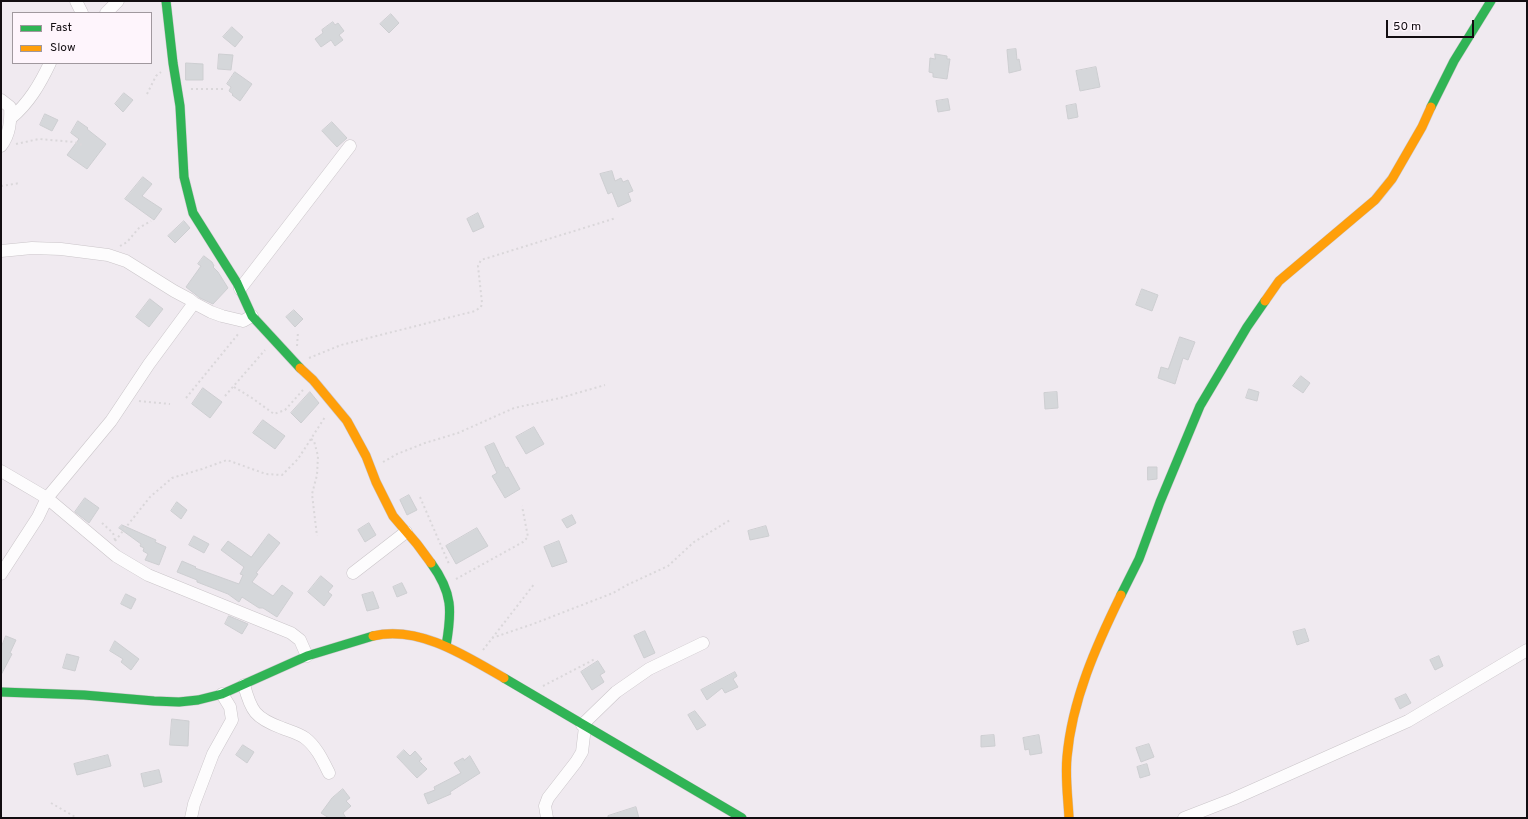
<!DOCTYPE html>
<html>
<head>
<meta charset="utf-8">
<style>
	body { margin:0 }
	#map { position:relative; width:1528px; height:819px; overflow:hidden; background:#f0eaf0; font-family:Overpass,sans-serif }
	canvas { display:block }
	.frame { position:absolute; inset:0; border:2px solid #120d11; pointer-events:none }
	.legend { position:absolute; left:12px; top:12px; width:140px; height:52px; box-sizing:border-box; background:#fef5fc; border:1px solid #a0989e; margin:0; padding:5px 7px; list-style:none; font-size:12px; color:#120d11 }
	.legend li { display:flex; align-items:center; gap:8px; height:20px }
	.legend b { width:20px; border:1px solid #a0989e }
	.scale { position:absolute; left:1386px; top:20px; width:88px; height:18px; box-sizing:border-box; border:2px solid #120d11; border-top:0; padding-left:5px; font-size:12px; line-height:14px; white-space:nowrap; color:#120d11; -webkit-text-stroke:3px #fef5fc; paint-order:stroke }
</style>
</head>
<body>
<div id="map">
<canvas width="1528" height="819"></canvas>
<div class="frame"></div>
<ul class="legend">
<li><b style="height:5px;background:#30b455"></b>Fast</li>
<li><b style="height:5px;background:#ff9f0a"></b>Slow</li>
</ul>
<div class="scale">50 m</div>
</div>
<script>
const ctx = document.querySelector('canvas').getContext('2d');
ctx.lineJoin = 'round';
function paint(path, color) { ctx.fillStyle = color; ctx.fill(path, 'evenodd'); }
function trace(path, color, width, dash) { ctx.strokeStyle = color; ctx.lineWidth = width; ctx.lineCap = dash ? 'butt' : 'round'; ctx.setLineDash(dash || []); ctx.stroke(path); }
const building = new Path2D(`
	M391,14L399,23L389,33L380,24Z
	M333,22L335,25L338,23L344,31L339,35L343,40L335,46L331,40L321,47L315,39L323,33L322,30Z
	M232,27L243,37L235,47L223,37Z
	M1016,49L1017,60L1019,59L1021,70L1009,73L1007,50Z
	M219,54L233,55L231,70L218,69Z
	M935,54L947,56V59H950L947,79L933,77V73L929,72L930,58L935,59Z
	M186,63L203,64V80H186Z
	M1096,67L1100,87L1080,91L1076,71Z
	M235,72L252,84L240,101L232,95L233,94L229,91L231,87L227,84Z
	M124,93L133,100L123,112L115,104Z
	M948,99L950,110L938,112L936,101Z
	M1076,104L1078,117L1068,119L1066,106Z
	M45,114L58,120L52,131L40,125Z
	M78,121L88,128L87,129L106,144L87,169L67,155L79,139L71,133Z
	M332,122L347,138L337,147L322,131Z
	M612,171L615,181L621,178L623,182L628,180L633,191L628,193L631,201L618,207L612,192L608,194L600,174Z
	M143,177L152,184L142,196L162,209L154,220L125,199Z
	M478,213L484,227L473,232L467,219Z
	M184,221L190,228L175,243L168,236Z
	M204,256L212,262L214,266L213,267L218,272L228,288L213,304L200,298L186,287L201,266L198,264Z
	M1142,289L1158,295L1152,311L1136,305Z
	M150,299L163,309L149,327L136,317Z
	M294,310L303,319L295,327L286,317Z
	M1180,337L1195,342L1188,360L1183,358L1175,384L1158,378L1161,367L1168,369Z
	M1301,376L1310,383L1303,393L1293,386Z
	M203,388L222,402L210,418L192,404Z
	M1249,389L1259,392L1257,401L1246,398Z
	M310,392L319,403L301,423L291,413Z
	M1057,392L1058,408L1045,409L1044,393Z
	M263,420L285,436L275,449L253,433Z
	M534,427L544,444L526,454L516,437Z
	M494,443L506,468L508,467L520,489L505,498L492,476L497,473L485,447Z
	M1148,467H1157V479L1148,480Z
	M409,495L417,510L407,515L400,500Z
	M85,498L99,508L89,523L75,512Z
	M177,502L187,510L181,519L171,511Z
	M572,515L576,523L567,528L562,520Z
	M369,523L376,535L365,542L358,530Z
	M122,525L156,540L155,542L166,547L159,565L145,560L148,554L143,551L144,548L140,546L141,544L119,528Z
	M766,526L769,536L750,540L748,531Z
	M477,528L488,546L456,564L446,546Z
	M269,534L280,543L256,573L258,574L252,582L273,596L282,585L293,593L277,617L263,608H259L242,597L239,602L228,594L197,582V580L177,572L182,561L196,567L195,568L239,584L243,575L240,574L244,567L221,550L228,541L251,557Z
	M194,536L209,544L204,553L189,545Z
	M559,541L567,562L552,567L544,547Z
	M321,576L333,586L328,592L332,595L324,606L308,592Z
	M402,583L407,593L397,597L393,587Z
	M373,592L379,608L367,611L362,595Z
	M126,594L136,599L131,609L121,604Z
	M229,616L248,624L242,634L225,624Z
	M1305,629L1309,641L1297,645L1293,632Z
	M645,631L655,653L644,658L634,636Z
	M6,636L16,640L10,653L12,654L1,675V648Z
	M115,641L139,659L131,670L121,662L123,659L110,651Z
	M67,654L79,657L75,671L63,668Z
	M1439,656L1443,666L1435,670L1430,660Z
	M598,661L605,672L600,675L604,682L592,690L581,672Z
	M735,672L737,676L733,679L738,687L725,693L722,688L707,700L701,690Z
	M1406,694L1411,703L1400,709L1395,699Z
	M695,711L706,725L697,730L688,715Z
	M172,719L189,721L188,746L170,745Z
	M994,735L995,746L981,747V736Z
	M1039,735L1042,753L1030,755L1029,749L1025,750L1023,738Z
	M1149,744L1154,757L1141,762L1136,748Z
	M243,745L254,752L247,763L236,755Z
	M404,750L410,756L415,751L422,759L419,761L427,769L417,778L397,757Z
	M108,755L111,766L77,775L74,764Z
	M470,756L480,773L450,792L451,794L428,804L424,794L435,790L434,787L461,773L454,763L463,758L464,760Z
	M1147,764L1150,775L1140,778L1137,767Z
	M159,770L162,782L144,787L141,774Z
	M343,789L350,798L346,801L351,806L343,813L346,818H329L321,813L332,798Z
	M636,807L639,818H608V816Z`);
const path = new Path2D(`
	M191,89H223
	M147,94L156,76L161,72
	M16,144L39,139L74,142L82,145
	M1,186L20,183
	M120,246L127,242L139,228L151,221
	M297,346L298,332
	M309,358L341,345L475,311L481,307L482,303L478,266L481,260L616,218
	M234,387L252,398L274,414L285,410L303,390
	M225,396L265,350
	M186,398L239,333
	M139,401L170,404
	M311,439L314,441L318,456L317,475L312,494L317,536
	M383,462L397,454L425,443L458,433L514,408L560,398L605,385
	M420,497L449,564
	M102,523L113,533L115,540
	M115,541L150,497L172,478L202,469L227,460L266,474L282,475L298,459L325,417
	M456,579L523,542L528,537L522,506
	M492,638L533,624L613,593L627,585L668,566L694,542L730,520
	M483,650L535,583
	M543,686L595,659
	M51,803L77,818`);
const street = new Path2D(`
	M76,1L82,13
	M106,13L118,1
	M1,100L10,107C11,121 10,134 1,146
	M11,118C29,103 40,84 50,63
	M1,251L32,248L61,249L108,255L126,261L174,291L189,299L194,303L211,312L222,316L243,321L252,316
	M240,289L350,146
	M1,471L47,498L116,556L148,575L291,633L300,640L307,656
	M353,573L406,532
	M1,574L38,517L47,498L111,421L149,364L194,303
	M244,685C251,711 255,718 282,728C289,731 298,733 305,738C316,746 323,761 329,773
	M582,725L616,692L649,669L703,643
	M191,818L194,804L213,754L232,720L230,707L222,694
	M547,818L545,806L548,798L576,762L582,752L585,727
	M1184,818L1233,799L1408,721L1527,650`);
const fast = new Path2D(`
	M166,1L173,63L180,106L184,177L193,213L237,283L252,316L300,368
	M1431,107L1454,61L1491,1
	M431,563C453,593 452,611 446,646
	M1121,595L1139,559L1160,502L1200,406L1247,327L1265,301
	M504,678L742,818
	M1,692L84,695L154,701L179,702L198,700L222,694L307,656L373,636`);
const slow = new Path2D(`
	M1265,301L1279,281L1375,200L1392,179L1422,127L1431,107
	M300,368L313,380L347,421L366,456L376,482L393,516L417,544L431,563
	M373,636C419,625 466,656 504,678
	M1069,818C1068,798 1065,777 1067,757C1072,700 1096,646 1121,595`);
paint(building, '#d5d7da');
trace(building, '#cdced1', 1);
trace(street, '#cac5c9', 13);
trace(fast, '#cac5c9', 10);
trace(slow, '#cac5c9', 10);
trace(path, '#dad7da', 2, [2, 3]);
trace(street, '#fdfcfd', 12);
trace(fast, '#30b455', 9);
trace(slow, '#ff9f0a', 9);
</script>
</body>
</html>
